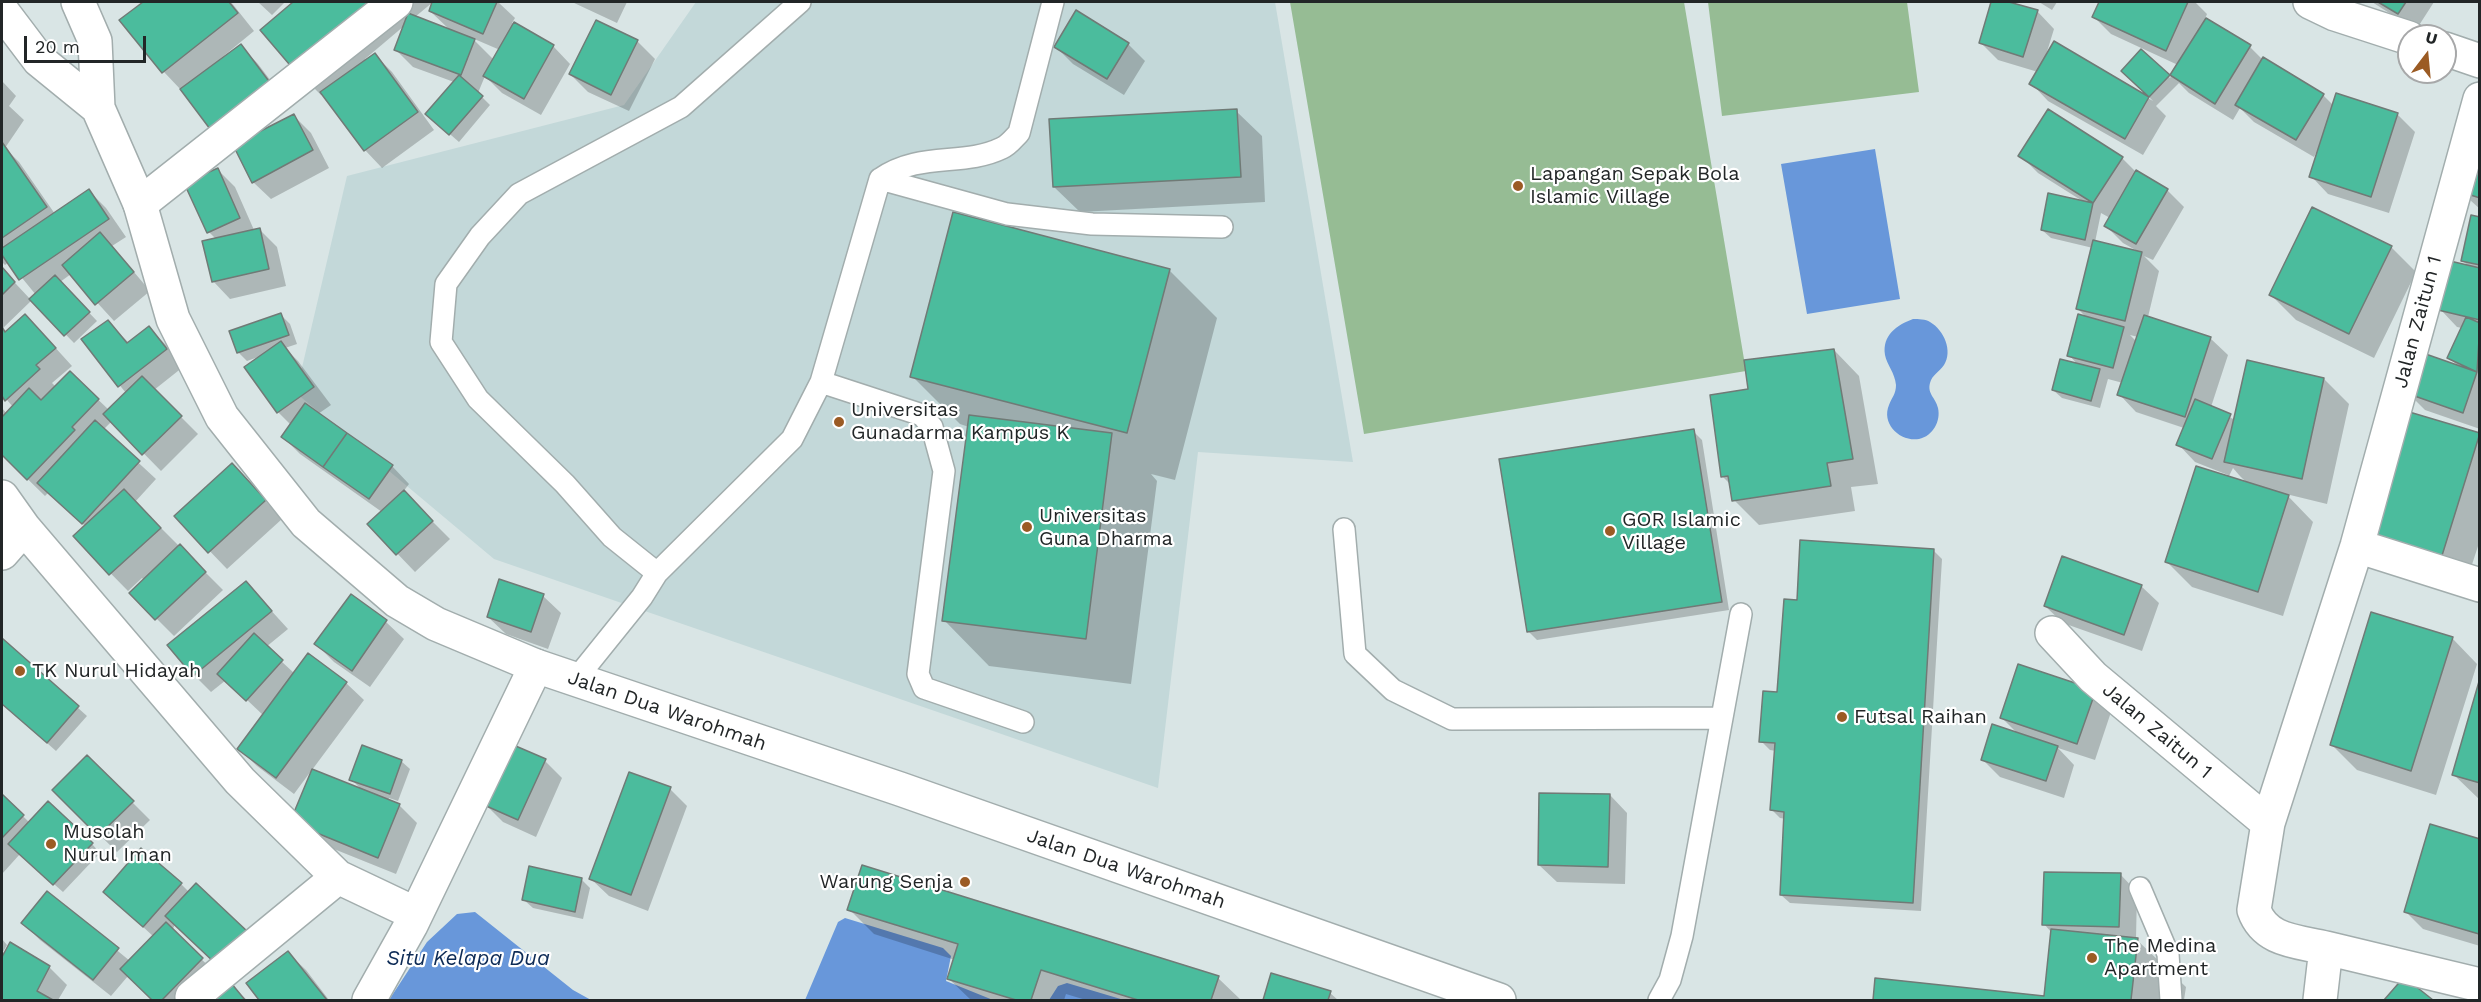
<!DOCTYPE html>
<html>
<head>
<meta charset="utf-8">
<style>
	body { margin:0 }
	#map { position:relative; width:2481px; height:1002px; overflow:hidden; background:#d9e5e5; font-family:"Work Sans",sans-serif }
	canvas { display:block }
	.frame { position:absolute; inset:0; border:3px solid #222627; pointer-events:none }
	.north { position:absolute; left:2397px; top:24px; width:60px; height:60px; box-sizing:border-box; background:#fff; border:2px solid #a7a8a9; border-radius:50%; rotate:16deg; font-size:16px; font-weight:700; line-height:24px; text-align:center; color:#222627 }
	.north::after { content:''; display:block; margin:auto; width:21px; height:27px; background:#9b5b24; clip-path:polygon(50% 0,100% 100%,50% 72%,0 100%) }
	.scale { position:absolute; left:24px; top:36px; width:122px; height:27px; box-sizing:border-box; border:3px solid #222627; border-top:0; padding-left:8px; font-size:18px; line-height:21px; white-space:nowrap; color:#222627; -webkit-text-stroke:4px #fff; paint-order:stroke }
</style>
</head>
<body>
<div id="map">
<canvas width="2481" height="1002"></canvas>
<div class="frame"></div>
<div class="north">U</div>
<div class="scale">20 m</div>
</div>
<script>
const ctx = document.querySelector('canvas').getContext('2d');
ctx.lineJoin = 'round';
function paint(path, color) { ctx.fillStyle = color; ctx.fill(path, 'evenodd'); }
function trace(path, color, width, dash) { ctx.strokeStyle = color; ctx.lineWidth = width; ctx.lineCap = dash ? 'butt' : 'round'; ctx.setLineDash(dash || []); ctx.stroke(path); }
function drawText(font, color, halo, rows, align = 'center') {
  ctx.font = font + ' "Work Sans",sans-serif'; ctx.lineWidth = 4.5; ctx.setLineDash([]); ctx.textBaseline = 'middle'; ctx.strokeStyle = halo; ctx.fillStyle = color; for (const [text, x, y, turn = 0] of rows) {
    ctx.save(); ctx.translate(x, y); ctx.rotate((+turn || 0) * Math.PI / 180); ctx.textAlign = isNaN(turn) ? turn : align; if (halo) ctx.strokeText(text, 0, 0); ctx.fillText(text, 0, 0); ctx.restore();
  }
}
const built = new Path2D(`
	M696,2H1275L1353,462L1198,452L1158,788L494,559L296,393L347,176L624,105Z`);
const green = new Path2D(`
	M1290,2H1684L1746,371L1364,434Z
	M1708,2H1907L1919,92L1722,116Z`);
const water = new Path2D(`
	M1875,149L1900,299L1807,314L1781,164Z
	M1913,319C1918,319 1926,319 1930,322C1944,330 1953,351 1944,365C1939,372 1932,375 1930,383C1927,394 1936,398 1938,408C1941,421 1933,436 1919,439C1900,442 1881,424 1889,405C1892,397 1896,394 1896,385C1895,373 1887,365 1885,355C1882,335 1897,325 1913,319Z
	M475,912L573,990L591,1000H389L427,942L457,914Z
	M845,918L943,948L951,956L946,981L993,1000H805L838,922Z
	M1067,983L1124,1000H1049L1058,986Z`);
const shadow = new Path2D(`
	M145,2H231L254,31L220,59L221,61L241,46L258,64L290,106L252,135L293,115L311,133L329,168L271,199L253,182L235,147L164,72L121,20Z
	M258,2H285L272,15Z
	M296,2H433L415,17L451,31L430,11L434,2H498L515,18L512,23L553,46L570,64L541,115L502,93L485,76L478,93L490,105L459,142L436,122L454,82L413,67L395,49L404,26L365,59L366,61L375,55L392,72L434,130L382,168L365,150L323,94L321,95L296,70L262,30ZM472,38L500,50L494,60Z
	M572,2H627L617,23Z
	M1993,2H2004L2037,11L2054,29L2046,55L2054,44L2153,101L2131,79L2141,51L2170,78L2178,65L2111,34L2094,17L2100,2H2195L2207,14L2205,19L2250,47L2263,60L2323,95L2333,105L2397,114L2415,132L2389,213L2328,194L2311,176L2317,151L2314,157L2254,122L2240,108L2233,120L2189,93L2179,83L2156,106L2166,116L2143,155L2048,101L2031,83L2038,72L1998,60L1981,43Z
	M2039,2H2057L2052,10Z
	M2372,2H2434L2416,30Z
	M637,41L655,59L629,111L588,92L570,74Z
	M1128,44L1145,61L1124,95L1073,64L1056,47Z
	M2,81L16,96L9,106L24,120L5,148L19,162L55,214L89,191L106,208L126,237L112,246L150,291L114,321L71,274L60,282L97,321L74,343L32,300L2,329V269L31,300L36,295L9,262L5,265L2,262Z
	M1236,111L1262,136L1265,202L1080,212L1054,187Z
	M2048,111L2122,158L2137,173L2167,190L2184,207L2153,260L2144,256L2159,271L2148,317L2210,338L2228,355L2211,407L2235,420L2324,379L2349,404L2327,504L2286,494L2313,522L2283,616L2192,587L2167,562L2228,475L2195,462L2178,444L2184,428L2136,412L2119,394L2123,383L2108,379L2100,408L2062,398L2053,390L2079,366L2069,355L2087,318L2078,309L2093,248L2051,238L2042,230L2084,202L2038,173L2020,155ZM2101,213L2110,218L2106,226L2123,243L2139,252L2095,242ZM2130,335L2138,337L2136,341ZM2233,468L2239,475L2248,484L2228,478Z
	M2480,135V209L2460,191Z
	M218,170L235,187L254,230L259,229L277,247L286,286L230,299L213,281L216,239L209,232Z
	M2480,219V429L2425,410L2408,393L2458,366L2449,358L2462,328L2457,327L2440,309L2470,268L2462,260Z
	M2391,247L2416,272L2374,358L2296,320L2271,295Z
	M1169,270L1217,318L1175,480L1151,474L1157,481L1131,684L989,666L944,620L969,427L960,424L912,376Z
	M281,315L290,324L297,344L285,348L298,361L331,405L318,414L392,466L409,484L403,492L450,539L415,572L369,524L382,512L300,454L283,437L291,425L278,412L246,367L261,356L247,361L238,352Z
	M108,322L129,343L149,328L166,345L183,367L154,390L198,434L161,471L112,421L103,430L156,479L135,502L223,590L174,636L131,593L144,580L142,578L128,591L75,537L85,526L49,492L45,496L2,454V408L7,414L13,407L2,394V329L6,333H42L72,366L52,383L56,387L70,373L109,410L126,393L83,340Z
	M1834,350L1859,376L1878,484L1851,487L1855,511L1759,525L1734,500L1731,485L1723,477L1750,391Z
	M2407,413L2480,435V540L2465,586L2393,564Z
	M1693,431L1702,440L1729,610L1537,640L1529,632Z
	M249,483L282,519L227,569L176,516Z
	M1933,550L1942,559L1921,911L1790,903L1781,895L1786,819L1780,818L1772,810L1776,751L1770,750L1761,741L1779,693L1798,602Z
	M246,583L288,629L266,647L295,674L309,655L346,683L364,700L312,770L363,791L351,779L401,761L410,769L398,801L389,798L388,801L399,805L417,823L396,874L309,839L311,771L294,794L257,766L239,749L264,716L226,680L211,692L194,675Z
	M2141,586L2159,603L2142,651L2063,623L2045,606Z
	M351,596L386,622L404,639L370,687L334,662L316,644Z
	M543,596L561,613L548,649L506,634L488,617Z
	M2452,638L2477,664L2436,795L2357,770L2332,745Z
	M2,640L87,716L56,751L2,703Z
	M2480,684V800L2453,774Z
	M2095,691L2112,709L2095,760L2058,748L2074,765L2064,798L2000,777L1982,759L2019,735L2002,718Z
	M87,757L150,820L117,852L54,790Z
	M545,761L562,778L536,837L503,822L485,804Z
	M670,789L687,806L648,911L609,896L591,879Z
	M1610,795L1627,813L1625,884L1557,882L1539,865Z
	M2,796L30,823L92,844L100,853L63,892L20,854L2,874Z
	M2480,840V946L2423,929L2406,912Z
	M2120,874L2137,892L2136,939L2186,987L2184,1000H1874L1877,980L2046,998L2052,933L2044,924Z
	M581,879L590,888L583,919L533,908L524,900Z
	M181,884L189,892L172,931L220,977L196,1000H154L128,976L111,996L40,940L23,923L47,893L130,961L154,937L105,892Z
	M849,909L1218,978L1241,1000H1086L1066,994L1064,1000H971L949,979L955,960L874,934Z
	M2,939L7,945L3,952L5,953L11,944L50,968L67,985L58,1000H2Z
	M288,953L306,970L329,1000H261L248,983Z
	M1272,975L1330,993L1338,1000H1265Z
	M2404,979L2431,1000H2386Z
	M226,980L247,1000H201Z`);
const building = new Path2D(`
	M143,2H229L238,13L162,73L119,20Z
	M293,2H379L295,71L260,30Z
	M432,2H497L483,34L429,11Z
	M1991,2H2009L2038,10L2023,57L1979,43Z
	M2099,2H2188L2166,51L2092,17Z
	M2378,2H2406L2398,14Z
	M1076,10L1129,43L1107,79L1054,47Z
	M408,13L475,39L461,75L394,50Z
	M2206,18L2251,45L2215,104L2170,75Z
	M596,20L638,40L611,95L569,74Z
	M514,22L554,45L524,99L483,76Z
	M2054,41L2149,97L2125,139L2029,84Z
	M241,44L274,88L213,133L180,89Z
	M2141,49L2170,75L2149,97L2121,71Z
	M375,53L418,112L364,151L320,92Z
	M2263,57L2324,94L2296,140L2235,105Z
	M459,75L483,96L449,135L425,114Z
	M2336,93L2398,113L2371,197L2309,177Z
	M1237,109L1241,177L1053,187L1049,119Z
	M2048,109L2123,157L2093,203L2018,156Z
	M294,114L313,150L252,183L233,145Z
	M2480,133V198L2458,191Z
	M2,142L47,207L2,238Z
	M218,168L240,218L207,233L184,183Z
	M2136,170L2168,189L2136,244L2104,226Z
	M89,189L109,219L19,280L2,255V248Z
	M2048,193L2093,203L2085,240L2041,230Z
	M2312,207L2392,246L2349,334L2269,295Z
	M953,212L1170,269L1127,433L910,377Z
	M2471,215L2480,217V265L2461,261Z
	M260,228L269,269L212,282L202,241Z
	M100,232L134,272L95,305L62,265Z
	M2093,240L2142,252L2125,321L2076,309Z
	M2450,261L2480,268V320L2438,310Z
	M2,267L15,282L2,295Z
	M55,275L90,312L64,336L29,299Z
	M281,313L289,335L237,353L229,331Z
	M25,314L56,348L36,365L40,369L5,401L2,396V327L5,332Z
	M2078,314L2124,327L2113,368L2067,356Z
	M2144,315L2211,337L2185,417L2117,395Z
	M2466,317L2480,323L2477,372L2447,358Z
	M108,320L127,343L149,326L167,349L118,387L81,339Z
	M281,341L314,387L277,413L244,367Z
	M1834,349L1853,459L1827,463L1831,486L1732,501L1728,476L1721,477L1710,395L1748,389L1744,360Z
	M2420,352L2477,372L2463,413L2406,393Z
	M2060,359L2100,369L2091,401L2052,390Z
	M2247,360L2324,378L2302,479L2224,462Z
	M70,371L99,399L72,427L75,430L27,480L2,455V417L29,388L41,400Z
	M142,376L182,416L142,455L103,414Z
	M2195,399L2231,414L2212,459L2176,445Z
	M305,403L347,433L323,467L281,437Z
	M2406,411L2480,433L2440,562L2367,539Z
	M969,415L1112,433L1086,639L942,621Z
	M95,420L140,461L82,524L37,483Z
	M1694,429L1722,602L1527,632L1499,459Z
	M347,433L393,465L369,499L323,467Z
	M232,463L266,500L208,553L174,516Z
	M2196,466L2289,495L2258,592L2165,562Z
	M124,489L161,528L109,575L73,536Z
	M404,490L433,521L396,555L367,524Z
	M1800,540L1934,549L1913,903L1780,895L1784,812L1770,810L1775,743L1759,742L1763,691L1777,692L1784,599L1797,600Z
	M180,544L206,572L155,620L129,593Z
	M2062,556L2142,585L2124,635L2044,606Z
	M499,579L544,594L531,632L487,617Z
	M246,581L272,611L193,676L167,645Z
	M351,594L387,620L352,671L314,644Z
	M2371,612L2453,637L2411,771L2330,745Z
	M254,633L283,660L246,701L217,674Z
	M2,638L79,706L47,743L2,704Z
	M308,653L347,682L276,778L237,749Z
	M2018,664L2096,690L2077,744L2000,718Z
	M2480,678V783L2452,775Z
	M1992,724L2058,746L2046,781L1981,760Z
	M511,744L546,759L518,820L484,805Z
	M362,745L402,760L390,794L349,780Z
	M87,755L134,801L98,836L52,790Z
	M312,769L400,804L378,858L290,822Z
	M629,772L671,787L631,895L589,879Z
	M1539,793L1610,794L1608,867L1538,865Z
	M2,794L24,815L2,838Z
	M48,801L93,843L53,885L8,844Z
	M2430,824L2480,839L2479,934L2404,912Z
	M141,848L182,883L143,927L103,892Z
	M862,865L1219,976L1211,1000H1138L1041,970L1031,1000H1016L947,979L958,944L847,910Z
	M529,866L582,878L575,912L522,900Z
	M2044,872L2121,873L2119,927L2042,925Z
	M196,883L248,932L217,965L165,916Z
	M47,891L119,948L93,980L21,923Z
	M166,922L203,958L162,1000H152L120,969Z
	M2051,929L2138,938L2131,1000H1873L1875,978L2044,996Z
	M10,942L50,966L37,991L53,1000H2V957Z
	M288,951L327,1000H259L246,983Z
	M1271,973L1331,991L1328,1000H1263Z
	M2404,977L2433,1000H2384Z
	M227,978L245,1000H198Z`);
const lane = new Path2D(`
	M880,179L1007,214L1092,224L1222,227
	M821,382L922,415L932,427L944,471L918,674L924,688L1023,722
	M1344,529L1355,654L1393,690L1452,719L1721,718
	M657,573L612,537L565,484L478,399L441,342L446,284L480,236L519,194L681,107L800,2
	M576,679L642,597L657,573L792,439L821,382L880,179C920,151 963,167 1002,148C1009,145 1014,138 1019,133L1053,2
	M2140,888L2168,954L2171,1000
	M1659,1000L1670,980L1682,936L1741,614`);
const street = new Path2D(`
	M2310,2L2335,14L2409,38
	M2445,49L2480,61
	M140,204L396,2
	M2,497L24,528L240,781L338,877L416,914
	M2357,546L2480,585
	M2,553L24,528
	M2052,633L2093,677L2268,823
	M2326,948L2480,985
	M192,997L338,877
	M369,1000L411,925L536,666
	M2320,1000L2326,948C2296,941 2265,941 2254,910L2268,823L2357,546L2480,99`);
const secondary = new Path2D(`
	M78,2L95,41L98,108L140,204L173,319L222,417L306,523L397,601L436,624L536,666L900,789L1499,1000
	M2,11L39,60L98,108`);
const markers = [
	[1518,186,6,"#9b5b24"],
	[839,422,6,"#9b5b24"],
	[1027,527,6,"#9b5b24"],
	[1610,531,6,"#9b5b24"],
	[20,671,6,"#9b5b24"],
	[1842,717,6,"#9b5b24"],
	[51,844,6,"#9b5b24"],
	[965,882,6,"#9b5b24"],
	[2092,958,6,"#9b5b24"]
];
const poiNames = [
	["Lapangan Sepak Bola",1530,174],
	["Islamic Village",1530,197],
	["Universitas",851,410],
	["Gunadarma Kampus K",851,433],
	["Universitas",1039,516],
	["Guna Dharma",1039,539],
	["GOR Islamic",1622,520],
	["Village",1622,543],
	["TK Nurul Hidayah",32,671],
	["Futsal Raihan",1854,717],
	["Musolah",63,832],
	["Nurul Iman",63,855],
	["Warung Senja",953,882,"right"],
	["The Medina",2104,946],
	["Apartment",2104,969]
];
const streetNames = [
	["Jalan Zaitun 1",2418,322,-75],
	["Jalan Dua Warohmah",667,711,19],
	["Jalan Zaitun 1",2157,731,40],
	["Jalan Dua Warohmah",1126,869,19]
];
const waterNames = [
	["Situ Kelapa Dua",468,959]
];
paint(built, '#c3d8d9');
paint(green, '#96bc94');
paint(water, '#6897da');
paint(shadow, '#0003');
paint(building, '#4bbc9d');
trace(building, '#707a76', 1.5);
trace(lane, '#a2adad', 24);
trace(street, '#a2adad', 36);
trace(secondary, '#a2adad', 36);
trace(lane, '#fff', 21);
trace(street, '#fff', 33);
trace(secondary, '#fff', 33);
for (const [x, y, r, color] of markers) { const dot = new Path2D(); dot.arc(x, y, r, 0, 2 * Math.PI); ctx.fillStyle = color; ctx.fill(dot); trace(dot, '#fff', 2); }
drawText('20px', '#222627', '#fff', poiNames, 'left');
drawText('20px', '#222627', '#fff', streetNames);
drawText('italic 21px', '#0d2b56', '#fff', waterNames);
</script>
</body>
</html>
